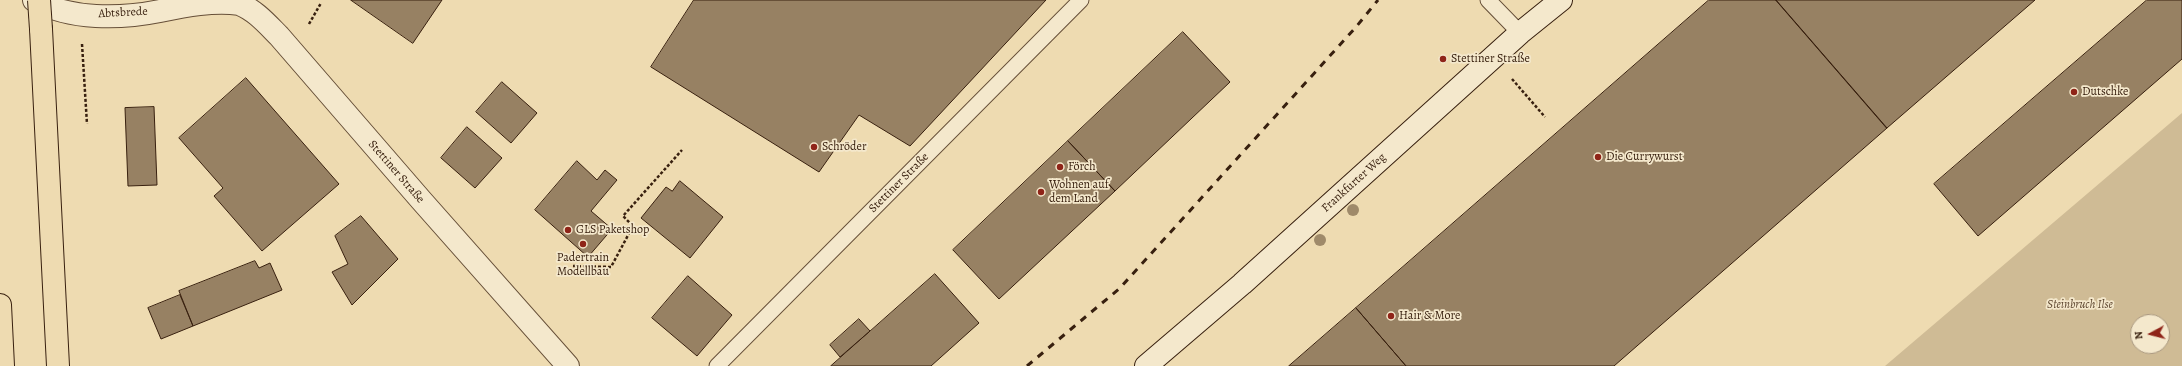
<!DOCTYPE html>
<html>
<head>
<meta charset="utf-8">
<style>
	body { margin:0 }
	#map { position:relative; width:2182px; height:366px; overflow:hidden; background:#eedbb1; font-family:Alegreya,serif }
	canvas { display:block }
	.north { position:absolute; left:2130px; top:314px; width:40px; height:40px; box-sizing:border-box; background:#f4e8cc; border:1px solid #a99880; border-radius:50%; rotate:263deg; font-size:11px; font-weight:700; line-height:16px; text-align:center; color:#38200f }
	.north::after { content:''; display:block; margin:auto; width:14px; height:18px; background:#8f2418; clip-path:polygon(50% 0,100% 100%,50% 72%,0 100%) }
</style>
</head>
<body>
<div id="map">
<canvas width="2182" height="366"></canvas>
<div class="north">N</div>
</div>
<script>
const ctx = document.querySelector('canvas').getContext('2d');
ctx.lineJoin = 'round';
function paint(path, color) { ctx.fillStyle = color; ctx.fill(path, 'evenodd'); }
function trace(path, color, width, dash) { ctx.strokeStyle = color; ctx.lineWidth = width; ctx.lineCap = dash ? 'butt' : 'round'; ctx.setLineDash(dash || []); ctx.stroke(path); }
function drawText(font, color, halo, rows, align = 'center') {
  ctx.font = font + ' Alegreya,serif'; ctx.lineWidth = 3.5; ctx.setLineDash([]); ctx.textBaseline = 'middle'; ctx.strokeStyle = halo; ctx.fillStyle = color; for (const [text, x, y, turn = 0] of rows) {
    ctx.save(); ctx.translate(x, y); ctx.rotate((+turn || 0) * Math.PI / 180); ctx.textAlign = isNaN(turn) ? turn : align; if (halo) ctx.strokeText(text, 0, 0); ctx.fillText(text, 0, 0); ctx.restore();
  }
}
const green = new Path2D(`
	M2182,113V366H1885ZM2138,322H2162V346H2138Z`);
const building = new Path2D(`
	M351,0H442L413,43Z
	M694,0H1046L910,146L859,115L819,172L651,67Z
	M1709,0H1776L1887,128L1614,366H1406L1356,308Z
	M1776,0H2035L1887,128Z
	M2147,0H2182V59L1978,236L1934,184Z
	M1183,32L1230,82L1115,191L1068,141Z
	M246,78L339,184L262,251L214,196L223,188L179,138Z
	M502,82L537,113L511,143L476,112Z
	M154,107L157,185L128,186L125,108Z
	M467,127L502,158L475,188L441,158Z
	M1068,141L1115,191L999,299L953,250Z
	M577,161L597,180L605,170L617,180L591,211L612,229L588,257L535,210Z
	M680,181L723,217L690,258L641,218L666,187L672,191Z
	M361,216L398,259L352,305L332,272L348,264L335,236Z
	M255,261L259,268L270,263L282,290L193,326L179,291Z
	M935,274L979,323L931,366H831Z
	M688,276L732,315L697,356L652,318Z
	M180,295L193,326L161,339L148,308Z
	M1356,308L1406,366H1289Z
	M859,319L870,331L840,357L830,345Z`);
const path = new Path2D(`
	M309,24L321,3
	M82,44L87,124
	M1512,79L1545,117
	M573,266L611,267L633,226L623,216L682,150`);
const lane = new Path2D(`
	M1488,0L1520,33
	M717,366L1081,0`);
const street = new Path2D(`
	M34,0C71,20 120,19 160,11C184,6 215,0 239,4C255,10 267,24 279,36L421,200L568,366`);
const secondary = new Path2D(`
	M1146,366L1242,284L1520,33L1561,0`);
const highway = new Path2D(`
	M41,29L58,366
	M0,305L3,366`);
const rail = new Path2D(`
	M1027,366L1120,288L1356,27L1378,0`);
const highwayBridge = new Path2D(`
	M39,0L41,29`);
const trees = [
	[1353,210],
	[1320,240]
];
const markers = [
	[1443,59,4,"#8f2418"],
	[2074,92,4,"#8f2418"],
	[814,147,4,"#8f2418"],
	[1598,157,4,"#8f2418"],
	[1060,167,4,"#8f2418"],
	[1041,192,4,"#8f2418"],
	[568,230,4,"#8f2418"],
	[583,244,4,"#8f2418"],
	[1391,316,4,"#8f2418"]
];
const streetNames = [
	["Abtsbrede",123,13,-3],
	["Stettiner Straße",396,172,49],
	["Stettiner Straße",899,183,-45],
	["Frankfurter Weg",1354,183,-42]
];
const poiNames = [
	["Stettiner Straße",1451,59],
	["Dutschke",2082,92],
	["Schröder",822,147],
	["Die Currywurst",1606,157],
	["Förch",1068,167],
	["Wohnen auf",1049,185],
	["dem Land",1049,199],
	["GLS Paketshop",576,230],
	["Padertrain",583,258,"center"],
	["Modellbau",583,272,"center"],
	["Hair & More",1399,316]
];
const parkNames = [
	["Steinbruch Ilse",2080,305]
];
paint(green, '#cfbb95');
paint(building, '#978163');
trace(building, '#38200f', 1);
trace(lane, '#664f38', 17);
trace(street, '#664f38', 24);
trace(secondary, '#38200f', 24);
trace(highway, '#38200f', 24);
trace(path, '#38200f', 2.5, [3, 2]);
trace(lane, '#f4e8cc', 15);
trace(street, '#f4e8cc', 22);
trace(secondary, '#f4e8cc', 22);
trace(highway, '#eedbb1', 22);
trace(rail, '#38200f', 3, [7, 7]);
trace(highwayBridge, '#38200f', 24, []);
trace(highwayBridge, '#eedbb1', 22);
ctx.fillStyle = '#9f8a6a';
for (const [x, y] of trees) { ctx.beginPath(); ctx.arc(x, y, 6, 0, 2 * Math.PI); ctx.fill(); }
for (const [x, y, r, color] of markers) { const dot = new Path2D(); dot.arc(x, y, r, 0, 2 * Math.PI); ctx.fillStyle = color; ctx.fill(dot); trace(dot, '#f4e8cc', 1.5); }
drawText('12px', '#38200f', '#f4e8cc', streetNames);
drawText('12px', '#38200f', '#f4e8cc', poiNames, 'left');
drawText('italic 12px', '#5e4730', '#f4e8cc', parkNames);
</script>
</body>
</html>
